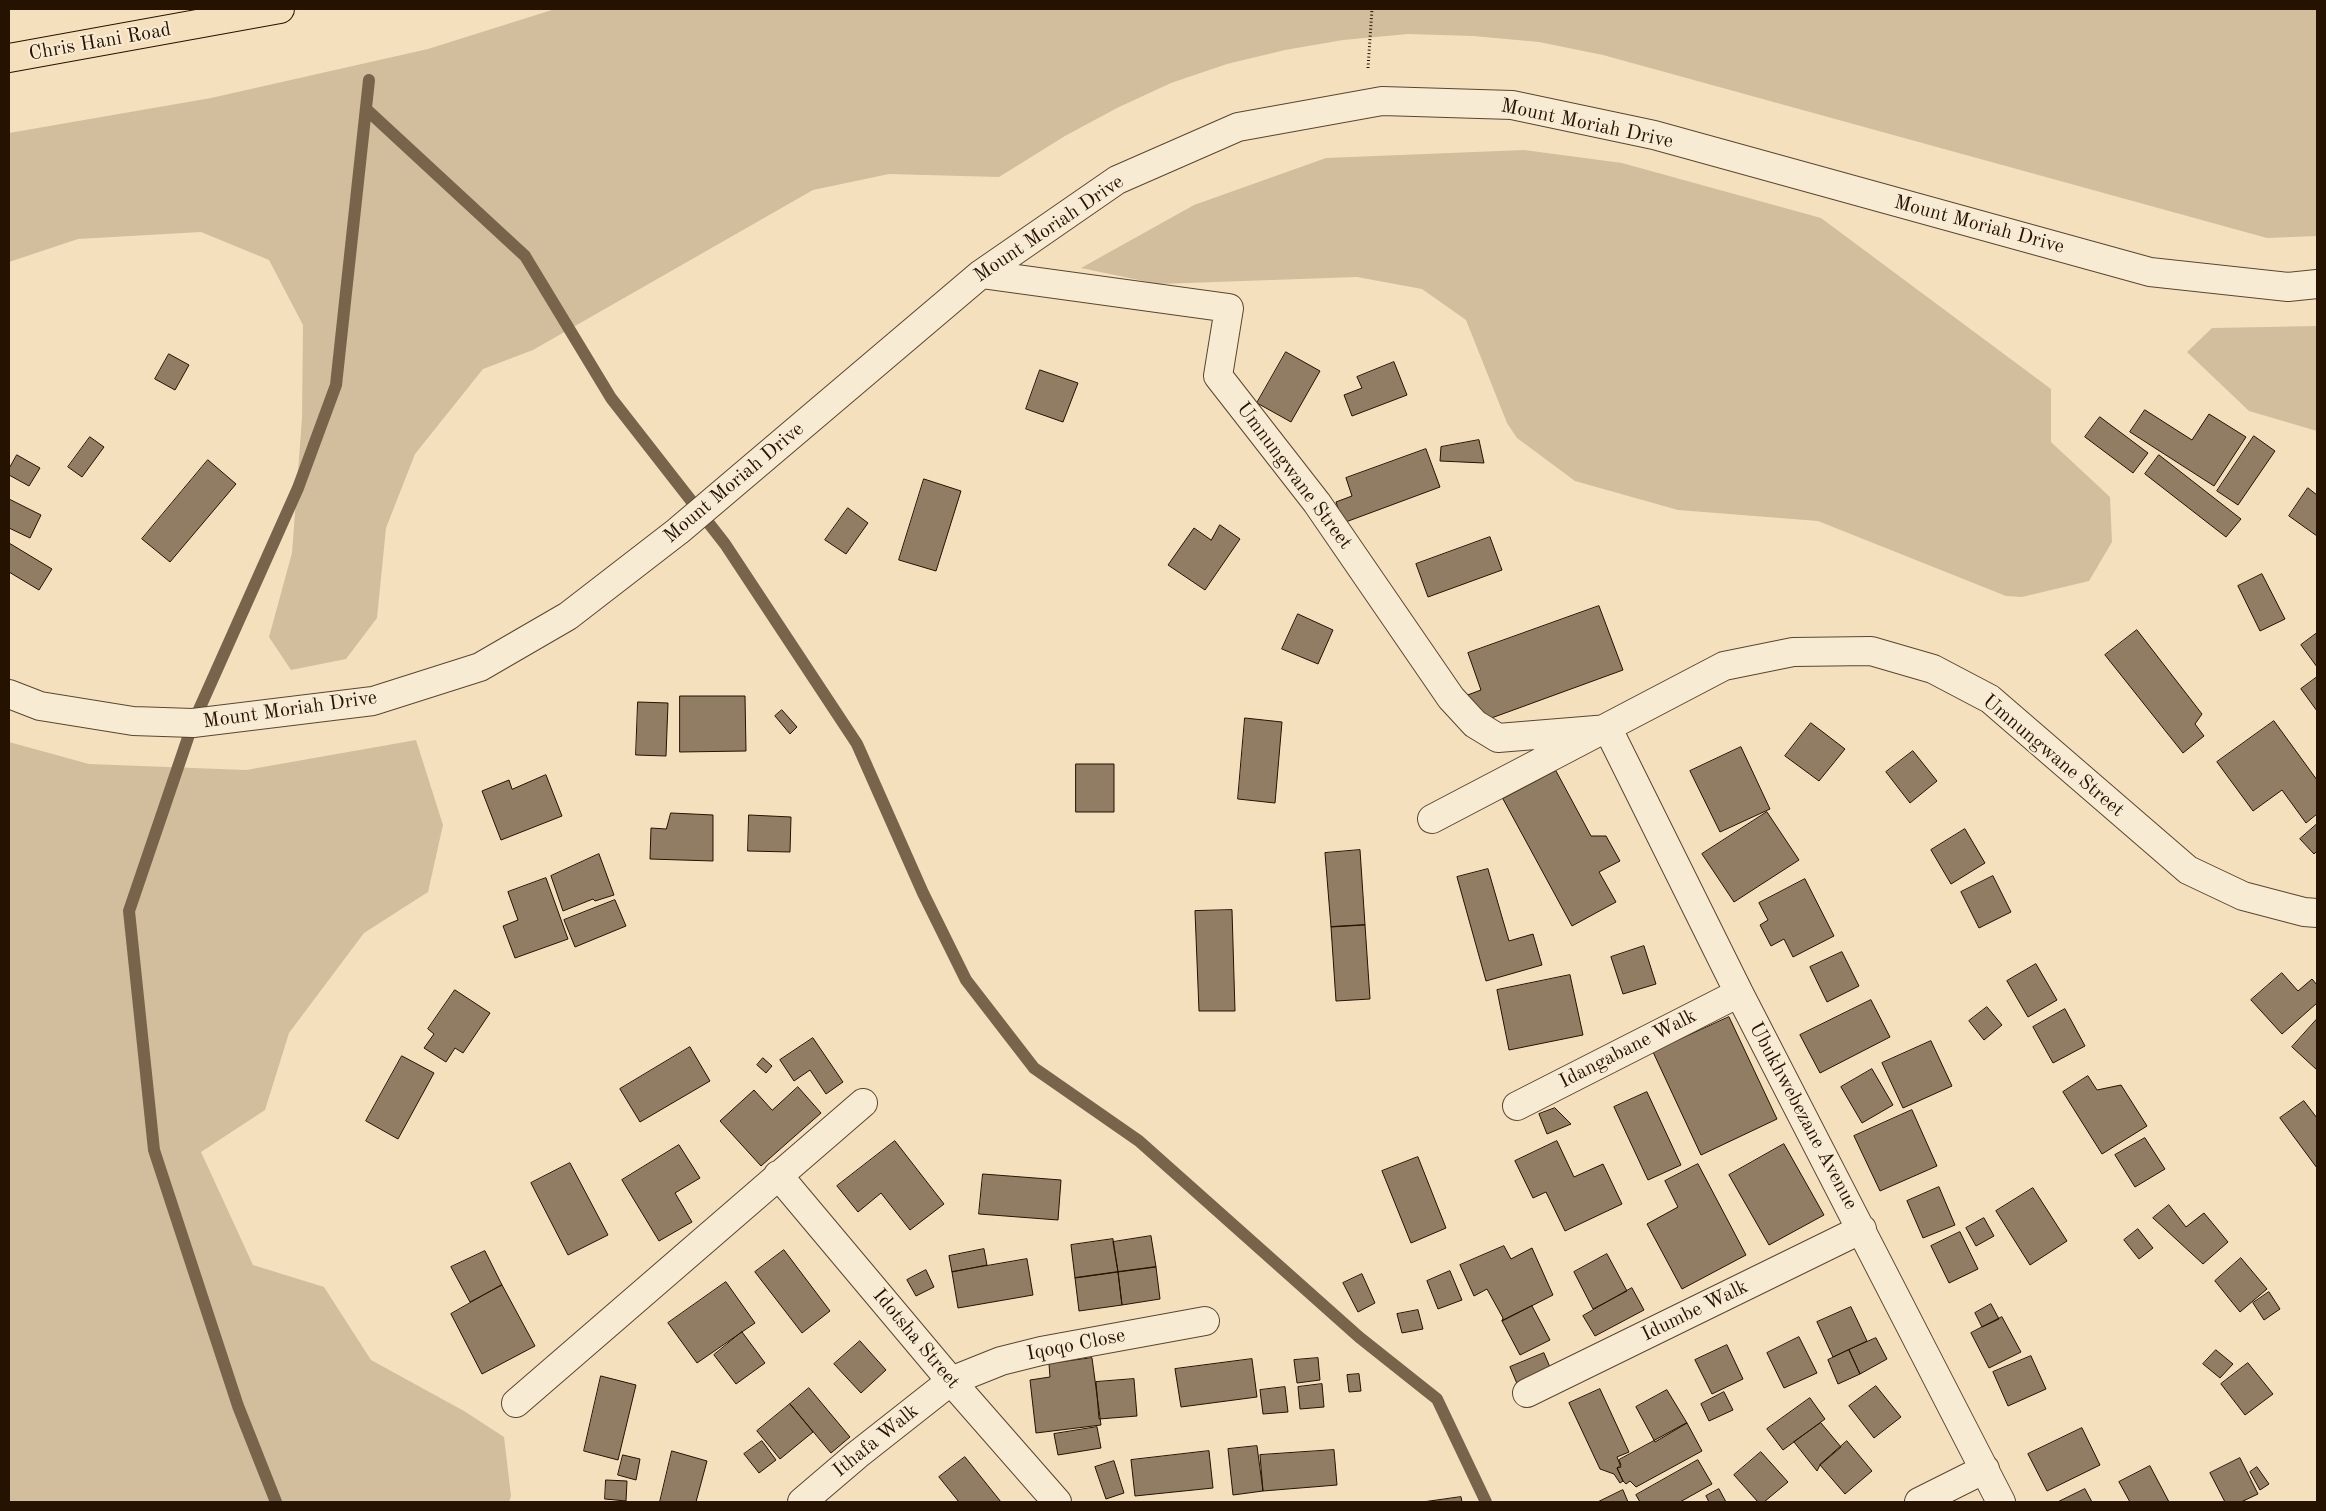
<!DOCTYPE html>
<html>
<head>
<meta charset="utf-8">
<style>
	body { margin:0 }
	#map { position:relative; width:2326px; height:1511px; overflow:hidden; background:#f5e0bd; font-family:"Old Standard TT",serif }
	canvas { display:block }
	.frame { position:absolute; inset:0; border:10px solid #251201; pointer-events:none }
</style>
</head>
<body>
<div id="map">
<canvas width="2326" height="1511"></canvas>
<div class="frame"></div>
</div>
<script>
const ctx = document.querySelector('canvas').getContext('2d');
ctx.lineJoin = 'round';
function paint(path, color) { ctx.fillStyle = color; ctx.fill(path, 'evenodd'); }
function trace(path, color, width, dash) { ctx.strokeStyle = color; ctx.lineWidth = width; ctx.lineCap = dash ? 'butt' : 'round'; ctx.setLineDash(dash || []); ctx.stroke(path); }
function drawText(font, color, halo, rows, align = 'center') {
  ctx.font = font + ' "Old Standard TT",serif'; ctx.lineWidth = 4; ctx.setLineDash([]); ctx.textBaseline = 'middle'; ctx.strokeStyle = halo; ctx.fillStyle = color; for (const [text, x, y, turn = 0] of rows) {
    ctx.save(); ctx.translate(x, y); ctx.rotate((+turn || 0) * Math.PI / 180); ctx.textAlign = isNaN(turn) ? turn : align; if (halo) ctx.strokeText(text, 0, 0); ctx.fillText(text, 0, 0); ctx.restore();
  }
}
const green = new Path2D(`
	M555,9H2317V236L2267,238L1603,55L1539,42L1473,36L1408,34L1343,40L1285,50L1227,64L1171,83L1117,108L1065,136L999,177L889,174L813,190L533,350L483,369L415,454L386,528L377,618L346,659L291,670L269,637L292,553L302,418L303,325L269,260L201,232L78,239L9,262V133L211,98L428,49Z
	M1524,150L1622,163L1821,218L2051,389V442L2110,497L2112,542L2089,581L2022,597L2006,596L1818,521L1678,510L1575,481L1517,438L1507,423L1466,320L1422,289L1357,277L1158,284L1081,268L1194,205L1326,158Z
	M2317,326V431L2249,411L2187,352L2212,328Z
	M416,740L443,825L428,892L364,933L289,1033L265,1110L201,1152L253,1265L324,1287L371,1360L464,1411L504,1437L511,1496L509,1502H9V742L89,764L246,770Z`);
const stream = new Path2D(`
	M366,109L525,256L611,398L725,544L857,744L923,893L966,980L1034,1068L1139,1141L1359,1337L1437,1399L1486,1502
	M276,1502L238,1406L154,1150L129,911L193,723L298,488L336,385L369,80`);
const building = new Path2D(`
	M1286,352L1320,371L1291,422L1257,403Z
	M169,354L189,365L175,390L155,379Z
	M1394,362L1407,395L1352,416L1344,395L1362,388L1357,377Z
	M1040,370L1078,383L1063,422L1026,409Z
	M2145,410L2192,440L2209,414L2246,437L2214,486L2130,432Z
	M2100,417L2148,453L2133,473L2085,437Z
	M2254,436L2275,451L2238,505L2217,491Z
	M90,437L104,447L82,477L68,467Z
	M1479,440L1484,463L1440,461L1441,447Z
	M1426,449L1440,487L1343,523L1336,502L1352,496L1346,478Z
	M17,455L40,468L29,486L9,475V469Z
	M2159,455L2241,519L2226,537L2145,474Z
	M208,460L236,484L170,562L142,539Z
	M924,479L961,491L936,571L899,560Z
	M2308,488L2317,495V536L2289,516Z
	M9,499L41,515L30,538L9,528Z
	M848,508L868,523L846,554L825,540Z
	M1220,525L1240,539L1205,590L1168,565L1194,528L1211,540Z
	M1490,537L1502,570L1428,597L1416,564Z
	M9,543L52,569L39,590L9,572Z
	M2262,574L2285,619L2260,631L2238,586Z
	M1599,606L1623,670L1475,724L1465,696L1481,690L1468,653Z
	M1298,614L1333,630L1318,664L1282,649Z
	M2137,630L2202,714L2195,724L2204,736L2183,753L2105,655Z
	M2317,633V667L2301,645Z
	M2317,677V711L2301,689Z
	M680,696H745L746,751L680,752Z
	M638,702L668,703L666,756L636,755Z
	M782,710L797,727L790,734L775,716Z
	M1245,718L1282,722L1275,803L1238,799Z
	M2274,721L2317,780V814L2306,823L2282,790L2253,811L2217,762Z
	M1811,723L1845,749L1819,781L1785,756Z
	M1741,747L1770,809L1720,832L1690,771Z
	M1913,751L1937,781L1910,803L1886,772Z
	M1076,764H1114V812H1076Z
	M1556,771L1591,836H1606L1620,861L1599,872L1616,902L1572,926L1503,799Z
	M546,775L562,816L501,840L482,791L509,780L512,789Z
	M1767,812L1799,860L1734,902L1702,854Z
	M671,813L713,815V861L650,859L651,828L666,829Z
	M749,815L791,817L790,852L748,851Z
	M2317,824V851L2314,854L2300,839Z
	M1965,829L1985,863L1951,884L1931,850Z
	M1360,850L1365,925L1331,927L1325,853Z
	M599,854L614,895L595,901L593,899L563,911L551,876Z
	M1488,869L1509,941L1533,934L1542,965L1486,981L1457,877Z
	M1993,876L2011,912L1979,928L1961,892Z
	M546,878L568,939L515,958L503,926L518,920L508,892Z
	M1805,879L1834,936L1793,957L1784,939L1771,946L1760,925L1768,920L1759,903Z
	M615,900L626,926L575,947L564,920Z
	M1232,910L1235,1011H1199L1195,911Z
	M1365,925L1370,999L1336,1001L1331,927Z
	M1644,946L1656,984L1623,994L1611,957Z
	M1842,952L1859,986L1827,1002L1810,967Z
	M2036,964L2057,1000L2028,1017L2007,981Z
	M2282,973L2298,991L2312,979L2317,985V1003L2282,1034L2251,1000Z
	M1570,975L1583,1035L1509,1050L1497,990Z
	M455,990L490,1013L463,1053L455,1048L446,1062L424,1048L434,1034L428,1029Z
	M1871,1000L1890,1037L1820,1073L1800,1035Z
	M1987,1007L2002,1025L1984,1040L1969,1021Z
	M2065,1009L2085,1046L2053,1063L2033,1027Z
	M1729,1017L1777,1119L1701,1155L1653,1052Z
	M2317,1019V1070L2292,1047Z
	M813,1038L843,1082L826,1094L810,1070L794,1081L780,1060Z
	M1931,1041L1952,1086L1903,1108L1882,1063Z
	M690,1047L710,1081L640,1122L620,1089Z
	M402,1056L434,1073L398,1139L366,1121Z
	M763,1058L772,1066L766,1073L757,1065Z
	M1872,1069L1893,1105L1862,1123L1841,1087Z
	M2088,1076L2097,1090L2121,1085L2147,1126L2102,1154L2063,1092Z
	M798,1087L821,1113L761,1166L720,1121L754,1090L772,1110Z
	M1647,1092L1681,1165L1648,1180L1614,1107Z
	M2304,1101L2317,1118V1168L2280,1118Z
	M1555,1108L1571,1124L1547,1134L1539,1114Z
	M1912,1110L1937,1166L1880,1191L1854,1136Z
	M2145,1138L2165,1169L2135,1187L2115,1155Z
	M895,1141L944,1204L910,1230L881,1193L858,1212L837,1186Z
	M1557,1141L1574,1177L1603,1164L1622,1204L1565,1231L1546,1192L1533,1198L1515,1161Z
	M1784,1144L1824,1215L1769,1245L1729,1175Z
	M679,1145L700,1178L675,1193L692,1222L659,1241L622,1180Z
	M1418,1157L1446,1228L1411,1243L1382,1171Z
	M570,1163L608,1235L568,1255L531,1183Z
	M1698,1164L1746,1255L1682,1289L1647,1224L1678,1207L1665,1181Z
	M983,1174L1061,1180L1058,1220L979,1214Z
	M1939,1187L1955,1225L1923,1238L1907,1201Z
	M2033,1188L2067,1241L2030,1265L1996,1211Z
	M2169,1205L2186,1227L2204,1213L2228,1242L2203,1264L2153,1218Z
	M1984,1218L1994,1236L1976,1246L1966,1228Z
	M2138,1229L2153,1248L2139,1259L2124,1240Z
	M1960,1232L1978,1269L1949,1283L1931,1246Z
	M1151,1236L1156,1267L1118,1272L1113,1242Z
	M1113,1239L1118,1272L1075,1278L1071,1245Z
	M1504,1246L1511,1259L1532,1248L1553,1295L1502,1321L1503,1318L1487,1289L1474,1296L1460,1265Z
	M984,1249L987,1265L952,1272L949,1256Z
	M784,1250L830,1311L802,1333L755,1272Z
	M485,1251L502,1285L470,1302L451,1267Z
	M1607,1254L1627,1291L1593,1309L1574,1272Z
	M2241,1258L2267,1289L2240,1312L2215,1281Z
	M1027,1259L1033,1295L958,1308L952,1272Z
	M1156,1267L1160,1299L1122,1305L1118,1272Z
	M926,1270L934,1287L916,1296L907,1280Z
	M1450,1271L1462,1300L1438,1309L1427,1281Z
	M1118,1272L1122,1305L1079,1311L1075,1278Z
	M1362,1274L1375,1303L1358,1312L1343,1283Z
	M726,1282L755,1323L697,1363L668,1323Z
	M502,1285L535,1346L482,1374L451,1314Z
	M1632,1288L1644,1310L1595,1336L1583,1316Z
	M2269,1292L2280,1309L2264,1320L2253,1303Z
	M1991,1304L1999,1319L1982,1327L1975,1313Z
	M1532,1306L1550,1340L1520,1355L1502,1321Z
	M1851,1307L1867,1341L1833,1357L1817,1322Z
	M1418,1310L1423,1329L1402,1333L1397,1314Z
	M2002,1317L2021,1352L1989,1368L1971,1333Z
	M742,1332L765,1363L736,1384L714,1355Z
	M1799,1337L1817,1373L1784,1388L1767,1353Z
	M1876,1338L1887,1359L1860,1374L1849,1350Z
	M860,1341L886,1370L861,1393L834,1364Z
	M1727,1345L1743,1379L1712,1394L1695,1360Z
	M1849,1350L1860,1374L1838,1384L1828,1360Z
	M2216,1350L2233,1364L2220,1378L2203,1364Z
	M1544,1353L1552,1372L1518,1386L1510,1367Z
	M2031,1356L2046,1389L2008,1406L1993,1372Z
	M1092,1358L1101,1425L1036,1433L1030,1380L1050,1377L1049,1364Z
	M1318,1358L1320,1380L1297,1383L1294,1360Z
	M1252,1359L1257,1397L1181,1407L1175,1369Z
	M2248,1363L2273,1394L2245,1415L2221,1384Z
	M1359,1374L1361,1391L1349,1392L1347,1375Z
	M601,1376L636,1385L618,1460L584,1451Z
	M1134,1379L1137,1416L1099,1419L1096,1382Z
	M1322,1384L1324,1407L1300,1409L1298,1387Z
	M1876,1386L1901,1417L1874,1438L1849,1406Z
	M1285,1387L1288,1412L1263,1414L1260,1390Z
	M809,1388L850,1437L831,1453L790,1404Z
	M1600,1389L1629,1452L1617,1457L1621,1467L1617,1468L1623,1481L1620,1483L1614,1474L1600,1469L1569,1403Z
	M1667,1390L1687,1423L1655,1442L1636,1407Z
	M1724,1392L1733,1410L1709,1421L1701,1404Z
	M1810,1398L1825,1419L1783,1450L1767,1429Z
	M790,1404L813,1432L780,1459L757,1431Z
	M1687,1423L1702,1451L1636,1487L1630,1481L1626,1484L1623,1481L1617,1468L1621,1465L1619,1460Z
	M1821,1423L1841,1447L1820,1465L1817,1471L1794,1442Z
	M1097,1427L1101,1448L1058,1455L1054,1434Z
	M2082,1428L2100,1465L2047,1491L2028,1454Z
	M762,1441L776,1460L759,1473L744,1454Z
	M1847,1441L1872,1471L1845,1494L1820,1465Z
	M1257,1446L1263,1491L1233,1495L1228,1449Z
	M1334,1450L1337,1485L1263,1491L1260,1455Z
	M672,1451L707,1461L696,1502H660Z
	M1209,1451L1213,1488L1135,1496L1131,1460Z
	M1761,1452L1788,1482L1764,1502H1758L1734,1475Z
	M623,1455L640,1459L636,1480L618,1475Z
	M965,1457L1001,1502H959L939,1477Z
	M2240,1458L2258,1494L2241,1502H2225L2210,1473Z
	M1698,1460L1712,1484L1680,1502H1640L1636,1495Z
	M1114,1461L1124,1493L1106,1499L1095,1467Z
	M2150,1466L2169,1502H2130L2119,1482Z
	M2257,1467L2269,1484L2260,1490L2250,1472Z
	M606,1480L627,1481L626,1501L605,1499Z
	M1719,1489L1726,1502H1709L1706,1496Z
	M2085,1489L2092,1502H2058Z
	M1623,1490L1628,1502H1598Z
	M1461,1497L1462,1502H1423Z`);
const path = new Path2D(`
	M1368,68L1372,9`);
const minor = new Path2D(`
	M981,274L1229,308L1218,376L1317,503L1451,698L1475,724L1498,738L1608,729L1739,993L2001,1502
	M9,694L40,706L133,721L193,723L373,701L480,667L568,616L678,531L981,274L1117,180L1238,127L1382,101L1512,105L1654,135L2150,272L2288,287L2317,284
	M1432,819L1724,666L1793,652L1871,651L1933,669L1990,699L2188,870L2243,896L2304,912L2317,913
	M1517,1106L1739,993
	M778,1175L951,1381L1057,1502
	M1527,1393L1862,1229
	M516,1403L863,1103
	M802,1502L857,1455L951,1381L1001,1361L1041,1351L1205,1321
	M1919,1502L1985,1469`);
const major = new Path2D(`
	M9,58L280,9`);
const streetNames = [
	["Chris Hani Road",100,42,-10],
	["Mount Moriah Drive",1587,124,12],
	["Mount Moriah Drive",1979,225,15],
	["Mount Moriah Drive",1049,229,-34],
	["Umnungwane Street",1294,476,53],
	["Mount Moriah Drive",734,483,-40],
	["Mount Moriah Drive",290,710,-8],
	["Umnungwane Street",2053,756,40],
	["Idangabane Walk",1628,1049,-27],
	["Ubukhwebezane Avenue",1803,1116,62],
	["Idumbe Walk",1695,1311,-26],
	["Idotsha Street",916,1339,50],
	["Iqoqo Close",1076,1345,-11],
	["Ithafa Walk",876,1441,-39]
];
paint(green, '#d2bd9d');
trace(stream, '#77644b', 12);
paint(building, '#917d63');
trace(building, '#251201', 1);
trace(minor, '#594630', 30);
trace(major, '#251201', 30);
trace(path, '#251201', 3, [1, 2.5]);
trace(minor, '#f8ebd4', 28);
trace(major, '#f5e0bd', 28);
drawText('20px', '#251201', '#f8ebd4', streetNames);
</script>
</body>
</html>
